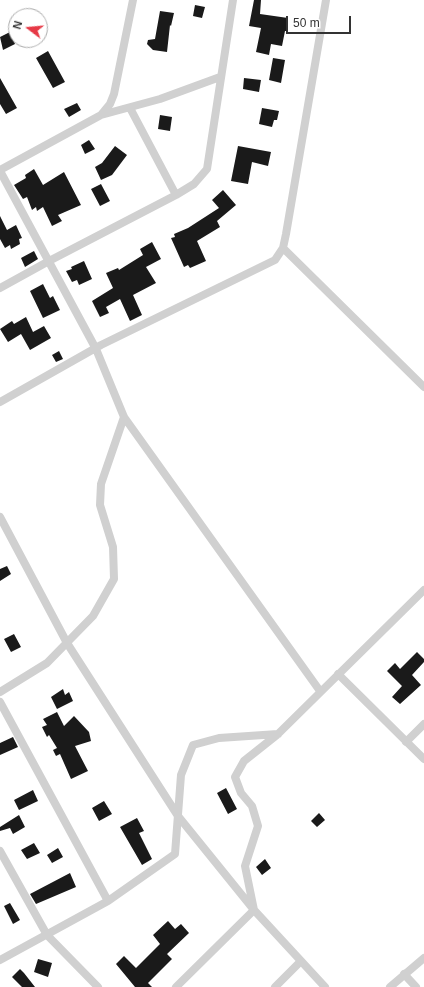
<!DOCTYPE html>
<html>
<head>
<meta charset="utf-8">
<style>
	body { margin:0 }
	#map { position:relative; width:424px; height:987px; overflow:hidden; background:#fff; font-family:Helvetica,sans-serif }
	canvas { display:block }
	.north { position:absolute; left:8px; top:8px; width:40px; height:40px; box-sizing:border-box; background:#fff; border:1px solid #adadad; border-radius:50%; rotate:286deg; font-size:11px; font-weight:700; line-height:16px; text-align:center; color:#333 }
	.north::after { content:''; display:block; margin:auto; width:14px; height:18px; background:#e63946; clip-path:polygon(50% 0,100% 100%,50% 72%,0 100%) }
	.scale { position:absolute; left:286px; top:16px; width:65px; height:18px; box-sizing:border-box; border:2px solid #333; border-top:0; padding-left:5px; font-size:12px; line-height:14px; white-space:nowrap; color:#333; -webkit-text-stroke:3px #fff; paint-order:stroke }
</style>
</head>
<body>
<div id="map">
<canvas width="424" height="987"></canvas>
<div class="north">N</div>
<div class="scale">50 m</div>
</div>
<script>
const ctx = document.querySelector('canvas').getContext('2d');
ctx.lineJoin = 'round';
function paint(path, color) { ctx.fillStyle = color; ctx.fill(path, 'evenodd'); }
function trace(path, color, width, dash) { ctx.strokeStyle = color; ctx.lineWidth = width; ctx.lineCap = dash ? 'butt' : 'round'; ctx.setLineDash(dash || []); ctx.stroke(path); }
const building = new Path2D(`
	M254,0H261L260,14L288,18L286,31H285L282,46L271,44L269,55L256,52L261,28L249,26Z
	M195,5L205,7L202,18L193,16Z
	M160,11L174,13L171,26L170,25L167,52L153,50L147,44L148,40L155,39Z
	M10,32L15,44L3,50L0,37Z
	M48,51L65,82L53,88L36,58Z
	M273,58L285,60L281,83L269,80Z
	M0,78L17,108L6,114L0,104Z
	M244,78L261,80L259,92L243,89Z
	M77,103L81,110L69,117L64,109Z
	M262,108L279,111L277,120H274L272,127L259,124Z
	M160,115L172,117L170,131L158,129Z
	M89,140L95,149L85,154L81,145Z
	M115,146L127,155L112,175L101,180L95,167L102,163Z
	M238,146L271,152L268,166L252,162L248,184L231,181Z
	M34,169L43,185L64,172L81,205L58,215L62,221L52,226L43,207L37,211L36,207L32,210L27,197L23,199L14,185L26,178L25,175Z
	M101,184L110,201L100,206L91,189Z
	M223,190L236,205L217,221L220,227L197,241L206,261L190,268L188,265L184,267L171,238L175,237L174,234L188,228L219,208L212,200Z
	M0,216L7,230L16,225L22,238L19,239L20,244L11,249L10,245L5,248L0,239Z
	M152,242L161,259L146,267L156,283L133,295L142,315L130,321L120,299L106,307L109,313L100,317L92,301L113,288L106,273L118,268L119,270L143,255L140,249Z
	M34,251L38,259L25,267L21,258Z
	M84,261L92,279L79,285L77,280L72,282L66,271L72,269L71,267Z
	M43,284L50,298L53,296L60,310L43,318L30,291Z
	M26,317L33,332L44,326L51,338L30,350L21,334L8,342L0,329L12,321L14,324Z
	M59,351L63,359L56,362L52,355Z
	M7,566L11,574L0,581V569Z
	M14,634L21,647L11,652L4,639Z
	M417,652L424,659V662L412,675L421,685L400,704L392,697L402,686L387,671L395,663L400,669Z
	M63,689L65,695L69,692L73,701L57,709L51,697Z
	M57,712L64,726L74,716L89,732L91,741L75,746L88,771L71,779L60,754L56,756L53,750L57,748L49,735L47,737L42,727L47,725L43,719Z
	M13,737L18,747L0,755V743Z
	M226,788L237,809L228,814L217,793Z
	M33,790L38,801L19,810L14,800Z
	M104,801L112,814L99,821L92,808Z
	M319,813L325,820L317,827L311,821Z
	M19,815L25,827L13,834L10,828L0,831V827Z
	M137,818L144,831L139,833L152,859L142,865L120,827Z
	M34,843L40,853L27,859L21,850Z
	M58,848L63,857L52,863L47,855Z
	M265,859L271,868L262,875L256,867Z
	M70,873L76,887L36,904L30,894Z
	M10,903L20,920L13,924L4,906Z
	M168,921L175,929L181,924L189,933L167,954L172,959L148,983L152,987H135L116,964L124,956L136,968L160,944L153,935Z
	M38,959L52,963L48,977L34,972Z
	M20,969L24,973L35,987H22L12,977Z`);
const minor = new Path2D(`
	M130,108L176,195
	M101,115L110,104L114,94L133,0
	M0,170L101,115L160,99L220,77
	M0,171L96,349L124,417L320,691
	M283,248L424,387
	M0,288L49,261L176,195L194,184L207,169L233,0
	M0,402L101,345L275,260L283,248L286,234L326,0
	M0,517L67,643L178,816L254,910L176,987
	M338,674L424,759
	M0,692L47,663L93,616L114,579L113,547L100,505L101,484L124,417
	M0,702L108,901
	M406,742L424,724
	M0,851L47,935L98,987
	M0,960L108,901L175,854L181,775L193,745L219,738L278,734
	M404,974L416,987
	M275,987L301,961
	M325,987L254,910L245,866L258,826L252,806L241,793L235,777L244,761L278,734L424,590
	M390,987L424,958`);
paint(building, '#1a1a1a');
trace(minor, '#d0d0d0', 8);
</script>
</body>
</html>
